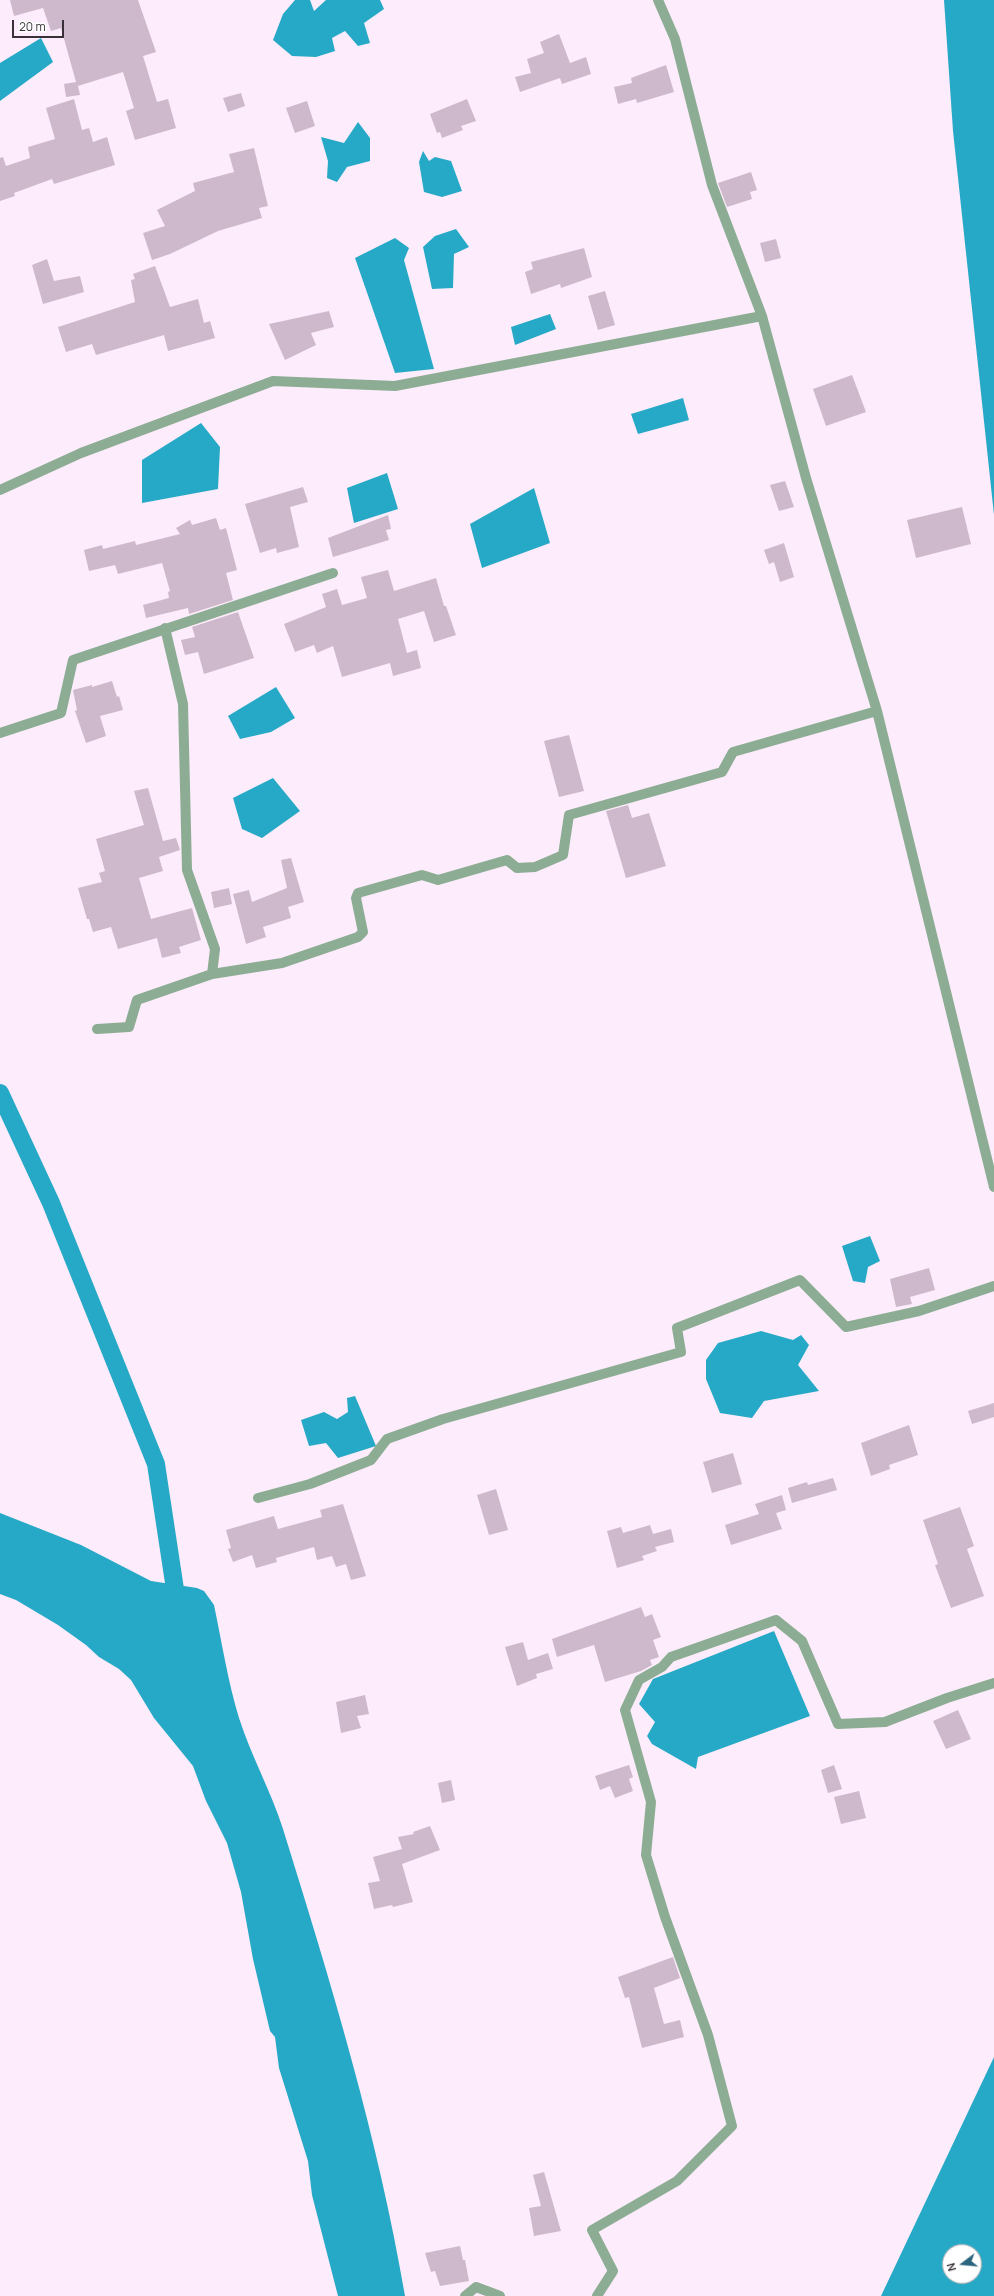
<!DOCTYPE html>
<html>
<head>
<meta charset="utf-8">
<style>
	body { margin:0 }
	#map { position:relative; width:994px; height:2296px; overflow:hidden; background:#fdecfb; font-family:Manrope,sans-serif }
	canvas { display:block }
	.north { position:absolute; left:942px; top:2244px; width:40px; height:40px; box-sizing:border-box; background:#fff; border:1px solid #b0acaf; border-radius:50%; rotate:254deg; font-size:11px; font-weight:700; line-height:16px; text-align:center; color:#393038 }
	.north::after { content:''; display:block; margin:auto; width:14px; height:18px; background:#2c667e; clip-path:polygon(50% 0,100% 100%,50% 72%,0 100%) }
	.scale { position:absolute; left:12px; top:20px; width:52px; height:18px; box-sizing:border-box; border:2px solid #393038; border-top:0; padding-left:5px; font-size:12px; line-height:14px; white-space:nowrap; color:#393038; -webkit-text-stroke:3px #fff; paint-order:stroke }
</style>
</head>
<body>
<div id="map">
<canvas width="994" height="2296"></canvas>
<div class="north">N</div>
<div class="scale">20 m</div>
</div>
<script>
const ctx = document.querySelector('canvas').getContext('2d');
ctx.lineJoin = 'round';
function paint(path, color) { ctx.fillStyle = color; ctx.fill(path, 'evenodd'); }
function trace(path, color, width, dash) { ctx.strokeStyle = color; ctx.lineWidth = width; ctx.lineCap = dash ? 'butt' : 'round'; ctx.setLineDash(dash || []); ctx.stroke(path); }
const water = new Path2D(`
	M295,0H310L314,11L326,0H380L384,9L364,23L370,43L358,46L345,31L332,38L335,51L316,57L292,56L273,40L283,14Z
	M944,0H994V515L953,131Z
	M41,38L53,62L0,101V63Z
	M358,122L370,138V161L347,167L337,182L327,178L328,161L321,137L344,143Z
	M423,151L429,161L435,157L451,161L462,191L442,197L424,192L419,162Z
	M456,229L469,247L454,254L453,288L432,289L423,247L435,236Z
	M395,238L409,248L404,260L434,369L395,373L355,258Z
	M550,314L556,329L515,345L511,327Z
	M683,398L689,420L638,434L631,414Z
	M201,423L220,447L218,489L142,503V460Z
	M387,473L398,509L354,523L347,488Z
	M534,488L550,543L482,568L470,524Z
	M276,687L295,718L271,732L240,739L228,716Z
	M273,778L300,811L262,838L242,829L233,798Z
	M870,1236L880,1261L868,1267L865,1283L853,1281L842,1246Z
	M761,1331L793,1340L801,1335L809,1345L798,1365L819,1391L764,1401L752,1418L720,1413L706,1379V1360L718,1343Z
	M355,1396L376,1446L338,1458L326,1443L309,1446L301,1420L324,1412L337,1419L348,1412L347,1398Z
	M0,1513L81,1545L151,1581L197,1588L204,1591L214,1605C222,1643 228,1682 239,1718C251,1756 271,1791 283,1829C331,1983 378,2137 405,2296H338L312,2195L308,2161L279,2068L275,2037L270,2031L253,1959L241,1892L227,1843L206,1801L193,1766L154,1718L131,1680L119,1669L99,1657L86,1645L58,1625L16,1600L0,1594Z
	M774,1631L810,1716L698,1757L696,1769L652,1744L647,1736L655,1722L639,1704L653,1679Z
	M994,2057V2296H881ZM950,2252H974V2276H950Z`);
const canal = new Path2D(`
	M0,1093L51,1203L156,1464L178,1609`);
const building = new Path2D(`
	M10,0H138L156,52L143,56L157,102L168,99L176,128L135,140L126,111L134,108L123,72L78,86L80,95L66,97L64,84L76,82L61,28L51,31L43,8L14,16Z
	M559,34L570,63L586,57L591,74L562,84L560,78L520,92L515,77L531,73L527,59L544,53L540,42Z
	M666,65L674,92L637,103L636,99L618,104L614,87L632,83L631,78Z
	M241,93L245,106L228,112L223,98Z
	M74,99L82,130L89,128L93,142L107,137L115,165L54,184L52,179L14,193L15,196L0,201V158L3,157L6,166L30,158L28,147L55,139L46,108Z
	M467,99L476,121L461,126L463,130L442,138L440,132L437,133L430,114Z
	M307,101L315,126L295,133L286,108Z
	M254,148L268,206L259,208L262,218L218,231L170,254L152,260L143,233L165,226L157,210L195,191L193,183L234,172L229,154Z
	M751,172L757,190L750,192L752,199L727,207L718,183Z
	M776,239L781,258L765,262L760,243Z
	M584,248L592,277L561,288L560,284L531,294L525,272L533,269L531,262Z
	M47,259L54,281L80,276L84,292L43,304L32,265Z
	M155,266L170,307L198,299L204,323L210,321L215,338L168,351L164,335L96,355L92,344L66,352L58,327L135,302L131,280L135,279L133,274Z
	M605,291L615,325L598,330L588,296Z
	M329,311L334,327L311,333L316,345L285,360L269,324Z
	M852,375L866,412L826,426L813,389Z
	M785,481L794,507L779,511L770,485Z
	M303,487L308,502L290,507L299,547L277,553L276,548L260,553L245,504Z
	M962,507L971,544L916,558L907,520Z
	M388,515L391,529L386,530L389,540L333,557L328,538Z
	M216,518L220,530L226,528L237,570L226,573L233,600L189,614L188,608L146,618L143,605L169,598L168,592L170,591L162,563L118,574L115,565L89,571L84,550L102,545L103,549L135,541L136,545L180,534L176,528L190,520L192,525Z
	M784,543L794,577L780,582L774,562L769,564L764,550Z
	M388,570L394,591L436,578L444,606H446L456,635L434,642L424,611L398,619L407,653L417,650L421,668L393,676L390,663L342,677L333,646L317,653L314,645L295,652L284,624L326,607L322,594L337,589L342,605L367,598L361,577Z
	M238,612L254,658L204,674L198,652L185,655L181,640L195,637L192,627Z
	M112,681L117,697L119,696L123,710L100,716L106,736L86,743L75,711L77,710L73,690L92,685V687Z
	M569,735L584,791L559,797L544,741Z
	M148,788L163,841L176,838L180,850L159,857L163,871L139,878L151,919L192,908L201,940L179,947L181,953L162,958L157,938L118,949L111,927L93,932L89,919H87L78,888L102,882L99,873L105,871L96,839L144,825L134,791Z
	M628,805L632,818L649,813L666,866L626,878L606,811Z
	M291,858L304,902L288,907L291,918L263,927L266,937L246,944L233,894L249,890L252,902L287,888L281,860Z
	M229,888L232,904L214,908L211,892Z
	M929,1268L935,1290L910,1297L912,1304L896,1307L890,1279Z
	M994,1403V1417L972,1424L968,1411Z
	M909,1425L918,1455L889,1465L890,1469L871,1476L861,1443Z
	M733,1453L742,1484L712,1493L703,1462Z
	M833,1478L837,1490L792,1503L788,1488L807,1482L808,1485Z
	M496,1489L508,1530L489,1535L477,1495Z
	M782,1495L786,1510L776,1513L782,1529L731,1545L725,1525L759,1514L755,1504Z
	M343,1504L366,1576L351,1580L346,1564L336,1567L332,1556L317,1560L314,1547L276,1558L277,1562L256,1568L252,1555L233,1562L228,1549L231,1548L226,1530L274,1516L278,1529L322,1517L320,1510Z
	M960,1507L974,1546L967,1549L984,1596L951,1608L935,1565L938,1564L923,1520Z
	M650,1525L653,1534L671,1529L674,1542L655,1547L657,1551L642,1556L644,1560L617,1568L607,1531L621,1527L623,1533Z
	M641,1607L645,1617L652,1614L661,1637L653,1640L659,1657L650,1660L652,1665L641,1671L605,1682L594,1645L557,1657L552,1639Z
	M523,1642L528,1660L548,1653L553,1669L536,1674L537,1678L517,1686L505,1647Z
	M365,1695L369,1714L357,1716L361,1728L341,1733L336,1702Z
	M958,1710L971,1739L946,1749L933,1721Z
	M629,1765L633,1777L629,1779L633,1791L615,1798L610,1786L600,1790L595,1776Z
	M834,1765L842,1789L828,1793L821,1770Z
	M451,1780L455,1800L442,1803L438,1783Z
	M859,1791L866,1818L841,1824L834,1797Z
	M430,1826L440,1850L402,1864L413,1902L393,1907L392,1905L374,1909L368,1883L380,1881L373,1857L402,1849L398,1837L414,1834L413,1832Z
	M673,1957L680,1978L654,1988L664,2024L680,2020L684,2037L642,2048L629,1997L625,1998L618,1977Z
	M544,2172L561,2231L534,2236L529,2208L541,2206L533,2175Z
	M460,2246L463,2260H465L469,2281L440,2286L435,2271L431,2272L425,2253Z`);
const street = new Path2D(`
	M658,0L675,39L712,185L762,316L806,478L877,711L994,1187
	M0,490L81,453L273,381L395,386L762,316
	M165,628L183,704L187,870L215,949L212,974
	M0,733L61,713L73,660L333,573
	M97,1029L129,1027L137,1000L212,974L282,963L358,937L363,932L356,898L358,893L422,875L438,880L507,860L517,868L535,867L563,855L569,815L722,772L733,752L877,711
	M258,1498L310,1484L371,1460L387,1439L443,1419L681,1352L677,1328L800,1280L846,1327L919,1311L994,1286
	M465,2296L476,2287L500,2296
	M597,2296L613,2271L592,2230L677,2181L732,2126L708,2035L665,1917L646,1855L651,1802L625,1710L639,1680L662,1667L671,1657L776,1620L802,1641L838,1724L885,1722L947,1698L994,1683`);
paint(water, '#26a9c7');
trace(canal, '#26a9c7', 18);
paint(building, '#ceb9cc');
trace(street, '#8cad94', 10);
</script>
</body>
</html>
